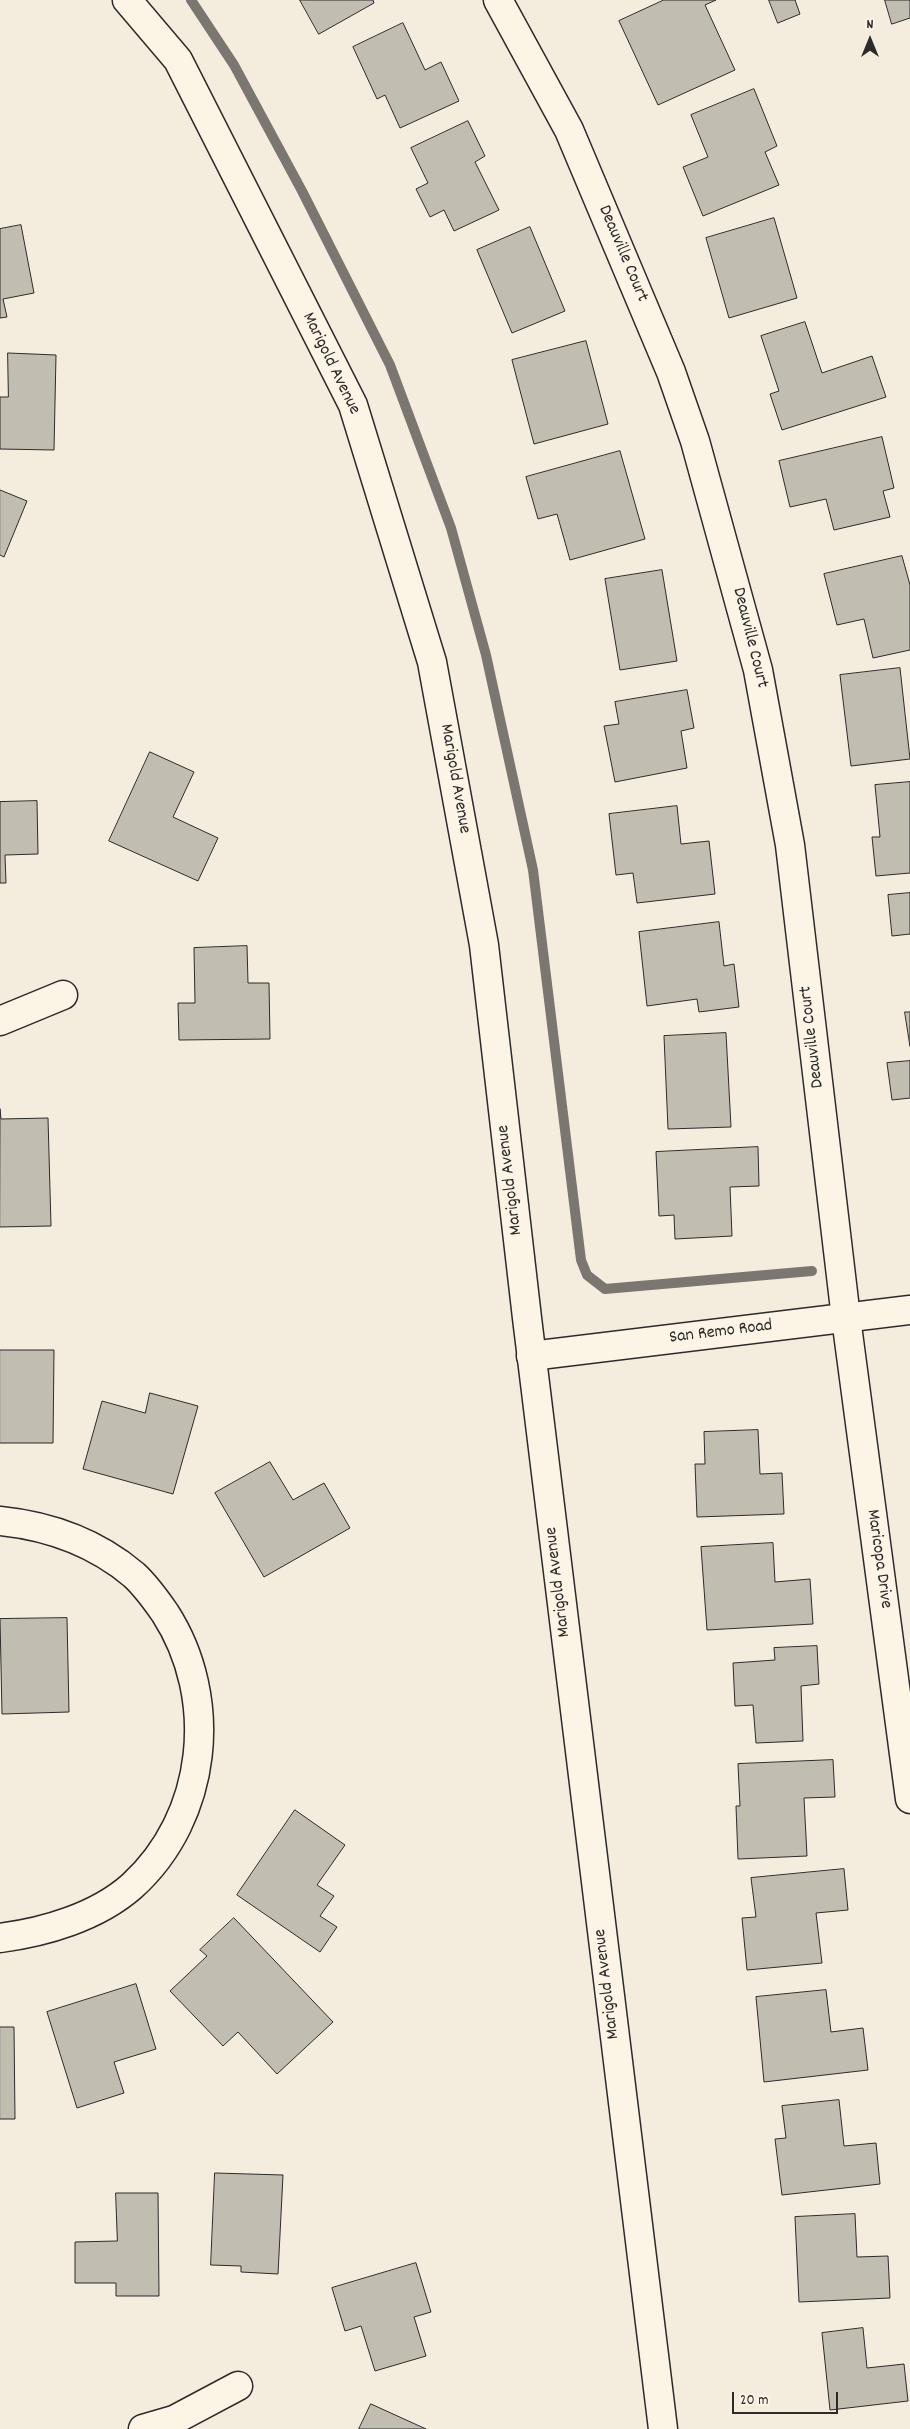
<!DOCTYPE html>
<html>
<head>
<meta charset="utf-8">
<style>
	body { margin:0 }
	#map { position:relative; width:910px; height:2429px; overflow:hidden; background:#f4edde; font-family:Dekko,sans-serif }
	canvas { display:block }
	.north { position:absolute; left:845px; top:15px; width:50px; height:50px; -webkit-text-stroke:4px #fcf5e5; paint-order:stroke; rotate:0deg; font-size:14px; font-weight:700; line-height:20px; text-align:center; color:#2b2b2b }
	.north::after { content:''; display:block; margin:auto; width:18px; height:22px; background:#2b2b2b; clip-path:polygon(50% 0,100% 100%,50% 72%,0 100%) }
	.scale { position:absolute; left:732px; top:2392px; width:106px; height:22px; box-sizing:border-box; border:2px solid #2b2b2b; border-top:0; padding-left:6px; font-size:15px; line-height:18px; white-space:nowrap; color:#2b2b2b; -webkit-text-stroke:4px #fcf5e5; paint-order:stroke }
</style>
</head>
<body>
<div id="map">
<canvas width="910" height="2429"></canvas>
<div class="north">N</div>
<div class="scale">20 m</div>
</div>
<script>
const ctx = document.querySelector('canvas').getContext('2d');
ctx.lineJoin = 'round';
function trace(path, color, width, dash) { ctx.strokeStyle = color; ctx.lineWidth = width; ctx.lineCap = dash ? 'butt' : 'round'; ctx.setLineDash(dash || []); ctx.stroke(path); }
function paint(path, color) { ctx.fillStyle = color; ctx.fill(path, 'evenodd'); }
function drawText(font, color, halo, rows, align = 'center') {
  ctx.font = font + ' Dekko,sans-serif'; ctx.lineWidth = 4; ctx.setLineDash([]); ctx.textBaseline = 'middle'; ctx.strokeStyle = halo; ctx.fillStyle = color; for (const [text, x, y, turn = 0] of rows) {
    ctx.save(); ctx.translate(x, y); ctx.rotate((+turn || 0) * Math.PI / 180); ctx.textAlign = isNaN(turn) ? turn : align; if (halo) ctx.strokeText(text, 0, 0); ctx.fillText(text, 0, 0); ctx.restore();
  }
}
const stream = new Path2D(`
	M191,0L234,65L302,191L390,365L451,528L486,655L533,870L581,1260L587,1275L605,1289L812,1271`);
const building = new Path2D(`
	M300,0H373L374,3L319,34Z
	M664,0H716L705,5L735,70L658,105L619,21Z
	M769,0H795L800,14L778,23Z
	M885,0H910V18L892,24Z
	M403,23L425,70L441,62L459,101L400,128L385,95L377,99L353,47Z
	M754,89L777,146L765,152L779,185L703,216L683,167L708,157L691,115Z
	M468,121L485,156L475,162L499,210L454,231L444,210L430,217L416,189L428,183L411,148Z
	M774,218L797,298L729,318L706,238Z
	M21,225L34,293L3,299L7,317L0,318V229Z
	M530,227L565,311L512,333L477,250Z
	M805,322L822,373L872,356L886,397L782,430L770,394L779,391L761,336Z
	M586,341L608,424L534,444L512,360Z
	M8,353L56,355L54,450L0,449V397H8Z
	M882,437L894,488L883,491L890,517L834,530L826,499L790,507L779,461Z
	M620,451L645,539L570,560L557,514L538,519L526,477Z
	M0,490L27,501L4,557L0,555Z
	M902,556L910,585V650L873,658L864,619L837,625L824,574Z
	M662,570L677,661L620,670L605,579Z
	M900,668L910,759L851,766L840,675Z
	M687,690L694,728L681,731L687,768L615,782L604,726L619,724L615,702Z
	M150,752L194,772L173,817L218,838L198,881L109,841Z
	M910,782V873L876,876L872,837H880L875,785Z
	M37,801L38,854L5,855L6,883H0V802Z
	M677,806L681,844L709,841L715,894L637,903L633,873L616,875L609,814Z
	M910,893V934L892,936L888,895Z
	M719,922L724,966L734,964L739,1007L699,1012L697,999L647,1006L639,932Z
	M247,946L248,983H269L270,1039L179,1040L178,1003H195L194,948Z
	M905,1012H910V1046Z
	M726,1033L731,1127L668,1129L664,1036Z
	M910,1061V1098L892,1100L887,1063Z
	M0,1109L1,1119L48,1118L51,1226L0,1227Z
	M758,1147L759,1186L730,1187L732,1236L675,1239L674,1215L659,1216L656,1152Z
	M0,1350H54L53,1443H0Z
	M150,1393L198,1406L173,1494L83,1469L102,1401L145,1413Z
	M758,1430L760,1474L782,1473L784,1514L697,1517L695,1464H705L704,1432Z
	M270,1462L293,1500L324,1483L350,1528L264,1577L215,1493Z
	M773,1543L775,1582L810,1579L813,1624L707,1630L701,1547Z
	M67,1618L69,1712L2,1714L0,1619Z
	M817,1646L819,1684L801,1686L803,1741L756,1743L753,1705L735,1706L733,1663L775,1660L774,1648Z
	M833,1760L835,1797L804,1798L807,1856L738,1859L736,1806H740L738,1764Z
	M295,1810L345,1845L317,1885L334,1896L320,1916L337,1927L320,1952L237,1895Z
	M844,1869L848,1910L816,1913L822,1963L747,1970L742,1918L756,1917L751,1878Z
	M234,1918L333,2022L277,2074L238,2032L223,2046L170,1991L207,1956L200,1950Z
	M136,1984L156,2049L114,2062L124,2093L77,2108L47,2012Z
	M826,1990L831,2032L863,2028L868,2070L764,2082L756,1997Z
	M0,2027H14L15,2119H0Z
	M839,2100L844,2146L876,2143L880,2184L782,2195L775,2139L786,2138L782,2106Z
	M215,2173L283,2175L278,2274L241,2272V2266L211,2265Z
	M116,2193H158L159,2296H116V2283H75V2242L117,2241Z
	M855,2214L857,2257L888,2256L890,2298L799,2302L795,2217Z
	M416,2263L431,2312L414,2317L426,2356L375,2371L361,2326L345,2331L332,2288Z
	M863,2328L867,2368L904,2364L908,2401L830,2410L822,2333Z
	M371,2404L426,2429H359Z`);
const minor = new Path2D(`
	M498,0L569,130L671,372L695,441L758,670L790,845L846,1318L910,1799
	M0,1021L63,995
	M0,1521C49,1526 96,1543 134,1575C146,1586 156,1600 165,1613C220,1698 208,1817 132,1886C97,1917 45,1932 0,1938
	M143,2429L174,2420L238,2386`);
const tertiary = new Path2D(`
	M531,1356L910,1310`);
const secondary = new Path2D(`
	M127,0L178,60L353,405L432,662L484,945L527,1318L663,2429`);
const streetNames = [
	["Deauville Court",622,254,67],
	["Marigold Avenue",330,364,64],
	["Deauville Court",749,638,76],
	["Marigold Avenue",454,779,80],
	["Deauville Court",813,1037,-97],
	["Marigold Avenue",511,1180,-97],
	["San Remo Road",721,1333,-7],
	["Maricopa Drive",878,1559,82],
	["Marigold Avenue",559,1582,-97],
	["Marigold Avenue",608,1984,-97]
];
trace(stream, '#7a7771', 10);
paint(building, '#c2bdb1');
trace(building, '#2b2b2b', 1);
trace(minor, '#2b2b2b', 31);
trace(tertiary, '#2b2b2b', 31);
trace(secondary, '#2b2b2b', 31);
trace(minor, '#fcf5e5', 28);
trace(tertiary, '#fcf5e5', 28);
trace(secondary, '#fcf5e5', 28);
drawText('18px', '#2b2b2b', '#fcf5e5', streetNames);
</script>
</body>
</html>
